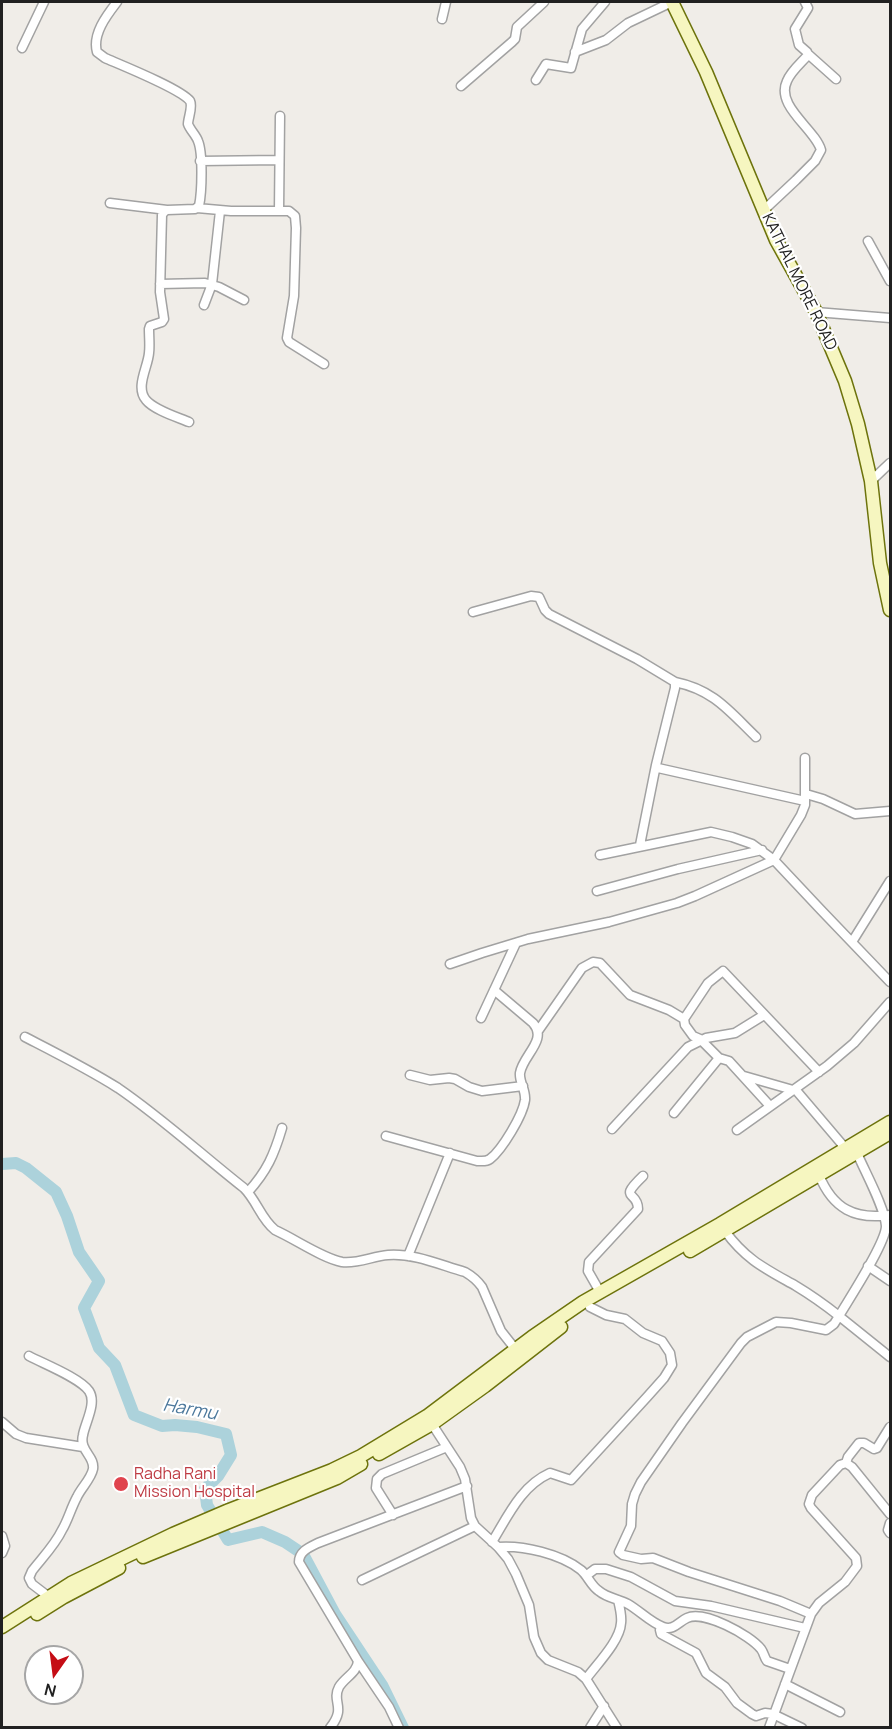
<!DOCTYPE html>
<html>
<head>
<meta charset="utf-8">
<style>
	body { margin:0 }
	#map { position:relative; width:892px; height:1729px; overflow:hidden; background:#f0ede8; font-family:Manrope,sans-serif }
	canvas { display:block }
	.frame { position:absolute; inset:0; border:3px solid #212121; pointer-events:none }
	.north { position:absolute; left:24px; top:1645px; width:60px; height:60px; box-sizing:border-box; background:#fff; border:2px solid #a6a6a6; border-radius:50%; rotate:194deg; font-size:16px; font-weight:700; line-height:24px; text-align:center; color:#212121 }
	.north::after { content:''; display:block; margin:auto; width:21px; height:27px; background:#c50d15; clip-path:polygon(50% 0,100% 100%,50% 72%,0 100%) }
</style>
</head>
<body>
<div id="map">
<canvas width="892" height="1729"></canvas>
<div class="frame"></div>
<div class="north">N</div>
</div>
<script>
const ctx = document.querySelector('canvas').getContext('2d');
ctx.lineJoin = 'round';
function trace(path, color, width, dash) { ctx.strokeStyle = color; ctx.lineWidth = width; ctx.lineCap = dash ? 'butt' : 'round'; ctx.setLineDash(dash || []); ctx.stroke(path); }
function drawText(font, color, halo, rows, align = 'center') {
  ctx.font = font + ' Manrope,sans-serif'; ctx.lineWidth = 4.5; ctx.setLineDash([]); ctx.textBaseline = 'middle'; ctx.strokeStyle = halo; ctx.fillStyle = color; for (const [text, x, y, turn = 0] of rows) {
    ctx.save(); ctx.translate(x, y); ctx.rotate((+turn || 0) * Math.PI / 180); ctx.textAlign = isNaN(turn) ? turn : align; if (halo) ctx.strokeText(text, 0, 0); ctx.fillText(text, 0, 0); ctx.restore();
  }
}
const river = new Path2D(`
	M2,1164L16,1163L26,1168L56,1192L67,1216L79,1252L99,1281L84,1308L99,1348L115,1365L134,1415L162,1426L175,1425L197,1427L226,1434L231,1455L218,1476L205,1489L207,1505L228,1540L262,1532L285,1542L303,1554L335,1614L382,1685L403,1728`);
const street = new Path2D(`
	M117,2C107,15 92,34 97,52L105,58C121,65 181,89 190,101C193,107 188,118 188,124C190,130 196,135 198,141C203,153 202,192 199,206L195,209L167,210L164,212L162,215L160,292L164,319L162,322L150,326L149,329C149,337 150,346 149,353C148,367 135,387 146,400C154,410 177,417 189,422
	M442,19L446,2
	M22,48L44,2
	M575,52L606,40L628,23L672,2
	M808,54L836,79
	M536,80L546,64L571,68L582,29L605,2
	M461,86L512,42L515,39L517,27L544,2
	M200,161L279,160
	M110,203L167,210
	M197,208L231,211H289L295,216L296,228L294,296L287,338L289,342L324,364
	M764,210L796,180L815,161L821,150C815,129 775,106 787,81C791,71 801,63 808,55L807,52L799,45L795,29L808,8L805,2
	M279,211L280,116
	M868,241L890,281
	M160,284L205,283L219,287L244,300
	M204,305L212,284L220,211
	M816,312L890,318
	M871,481L890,463
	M473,612L531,596L539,597L545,610L549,614L637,659L675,682V688L656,765L658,768L805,801
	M675,682C714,690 729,711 756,737
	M806,794L823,799L855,814L890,811
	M640,845L656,765
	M600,855L711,832L732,837L752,844L774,860L821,910L890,982
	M597,891L678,869L762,850
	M852,942L890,881
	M450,964L482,953L528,939L609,922L677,903L695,896L774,860L801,815L805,805V758
	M481,1018L516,943
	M684,1019L708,983L723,971L819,1072
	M538,1031L582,968L593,962L600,963L630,995L669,1010L684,1019L685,1025L693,1036L700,1039L719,1058
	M25,1037C56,1053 88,1069 118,1088C162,1118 202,1155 244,1188C257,1201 261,1219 275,1230C295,1239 322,1258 342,1262C358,1264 373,1256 388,1255C414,1253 440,1265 465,1272C472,1276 477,1280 482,1287L501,1331L516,1350
	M410,1075L430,1080L449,1078L455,1079L469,1087L482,1091L523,1086
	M744,1076L793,1090
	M795,1089L846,1149
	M674,1113L719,1058L729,1061L770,1106
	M612,1129L688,1047L706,1038L735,1033L764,1015
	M737,1130L827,1066L854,1043L890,1002
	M386,1136L477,1161C482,1161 486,1162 490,1159C502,1150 523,1115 525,1100C526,1090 519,1082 520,1073C523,1055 548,1040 533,1023L494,990
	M857,1153C865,1172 885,1208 886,1226C886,1243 849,1299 839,1316L890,1357
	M819,1175C833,1209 855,1220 890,1215
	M248,1192C267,1171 274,1155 282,1128
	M725,1231C746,1260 766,1269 796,1286C811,1295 825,1305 839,1316L834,1324L826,1330L791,1323L776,1322L747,1337L741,1343L682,1423L641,1482L635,1494L632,1504L631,1526L619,1552L623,1555L641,1559L653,1558L689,1572L780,1601L811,1614
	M408,1256L450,1153
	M868,1266L890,1281
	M600,1292L588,1271L589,1262L638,1209C638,1190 617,1201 643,1176
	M29,1356C44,1364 80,1378 89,1391C97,1403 85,1423 83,1435C79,1451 95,1456 93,1469C91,1479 81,1488 77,1497C71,1508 68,1520 62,1530C55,1545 42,1558 32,1571L29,1578L32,1584L49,1597
	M2,1422L16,1434L26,1438L83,1447
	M432,1424L460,1467L465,1479L471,1518L475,1526L498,1547L508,1559L516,1574L529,1605L534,1637L541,1653L548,1660L578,1672L586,1679L617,1728
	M846,1463L848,1457L859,1443H864L874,1449L877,1448L890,1427
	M393,1515L376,1488L377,1479L382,1474L447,1447
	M890,1523L888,1530L890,1533
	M2,1536L5,1546L2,1553
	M492,1542C508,1516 521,1486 550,1473L571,1480L647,1397L664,1378L672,1365L670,1353L662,1341L643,1333L625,1319L606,1315L590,1307
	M498,1547C523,1545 561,1554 581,1570C588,1576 591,1586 599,1591C607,1598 619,1599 628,1604C640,1611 650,1622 663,1627C674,1631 678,1622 687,1618C704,1610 750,1635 761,1649C764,1653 764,1657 767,1661L790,1669
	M587,1575L595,1569H606L631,1577L675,1601L711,1606L805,1628
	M362,1580L475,1526
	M662,1627L660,1630L661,1634L696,1653L706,1673L725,1687L737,1703L752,1714L756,1716L765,1713L773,1714L802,1728
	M358,1661L389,1707L399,1728
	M586,1679C597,1664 620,1641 621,1623C622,1616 620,1608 618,1600
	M785,1684L840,1712
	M330,1728C347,1707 331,1702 339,1687C345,1677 357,1673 358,1661L299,1562C299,1551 310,1547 318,1543L467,1486
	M590,1728L604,1706
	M769,1728L811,1614L819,1603L845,1582L857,1566L856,1558L811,1508L809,1504L812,1495L840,1465L846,1463L852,1467L890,1514`);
const secondary = new Path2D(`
	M672,2L706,72L776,240L816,312L845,381L858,424L871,481L880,563L890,610
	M690,1251L890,1133
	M379,1454L432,1424L485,1386L561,1327
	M143,1557L337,1478L361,1464
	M37,1614L64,1597L119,1568
	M2,1627L71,1583L173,1534L229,1510L332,1470L361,1456L427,1416L532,1337L583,1302L720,1224L890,1122`);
const markers = [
	[121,1484,8,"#e0444e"]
];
const streetNames = [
	["KATHAL MORE ROAD",799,282,64]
];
const healthNames = [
	["Radha Rani",134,1475],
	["Mission Hospital",134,1493]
];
const waterNames = [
	["Harmu",190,1410,10]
];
trace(river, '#acd2db', 12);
trace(street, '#a2a2a2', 11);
trace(secondary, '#6d730c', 15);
trace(street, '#fff', 8);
trace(secondary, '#f6f6c0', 12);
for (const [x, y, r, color] of markers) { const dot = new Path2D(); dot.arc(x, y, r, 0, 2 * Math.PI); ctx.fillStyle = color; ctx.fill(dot); trace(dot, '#fff', 2); }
drawText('16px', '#212121', '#fff', streetNames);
drawText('16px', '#be3a42', '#fff', healthNames, 'left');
drawText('italic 18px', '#4c789c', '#fff', waterNames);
</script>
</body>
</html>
